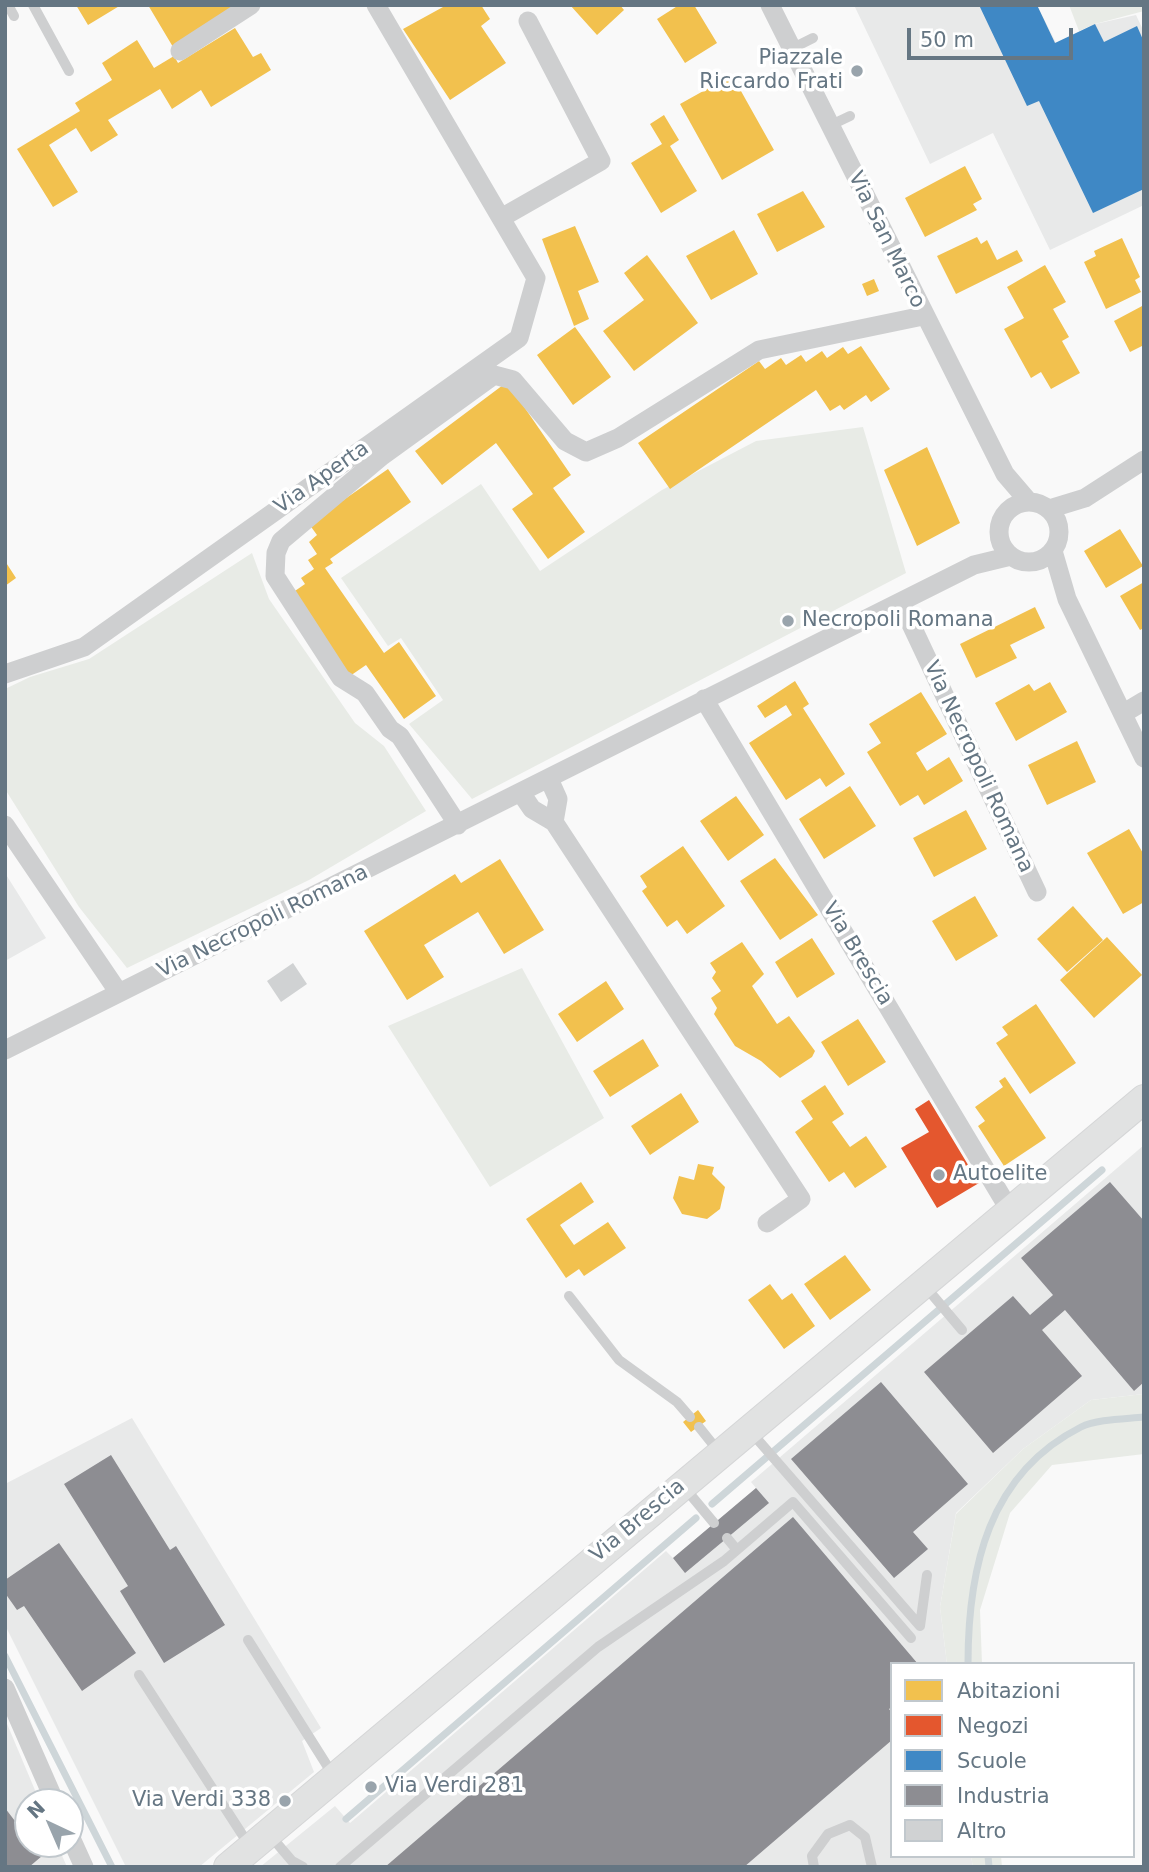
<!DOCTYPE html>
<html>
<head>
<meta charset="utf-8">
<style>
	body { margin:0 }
	#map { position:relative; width:1149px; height:1872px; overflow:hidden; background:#f9f9f9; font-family:"DejaVu Sans",sans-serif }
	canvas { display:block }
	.frame { position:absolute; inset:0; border:7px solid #657683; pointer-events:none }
	.legend { position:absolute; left:890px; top:1662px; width:245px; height:196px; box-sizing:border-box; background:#fff; border:2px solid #c1c8cd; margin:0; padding:9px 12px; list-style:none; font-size:21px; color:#657683 }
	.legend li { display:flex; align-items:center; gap:14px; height:35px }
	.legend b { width:35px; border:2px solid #c1c8cd }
	.north { position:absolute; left:14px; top:1788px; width:70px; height:70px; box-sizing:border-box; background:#fff; border:2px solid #c1c8cd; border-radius:50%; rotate:316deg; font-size:19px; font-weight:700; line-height:28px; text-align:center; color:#657683 }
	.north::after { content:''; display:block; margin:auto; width:24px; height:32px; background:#99a4ac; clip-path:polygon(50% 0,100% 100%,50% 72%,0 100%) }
	.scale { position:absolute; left:907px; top:28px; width:166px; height:32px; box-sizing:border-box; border:4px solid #657683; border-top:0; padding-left:9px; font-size:21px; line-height:24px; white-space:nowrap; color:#657683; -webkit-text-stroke:5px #fff; paint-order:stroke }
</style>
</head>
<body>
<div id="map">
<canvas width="1149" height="1872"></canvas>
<div class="frame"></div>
<ul class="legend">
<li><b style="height:19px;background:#f2c14e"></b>Abitazioni</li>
<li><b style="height:19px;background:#e4572e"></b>Negozi</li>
<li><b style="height:19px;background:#3f88c5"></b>Scuole</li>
<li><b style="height:19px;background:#8d8d92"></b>Industria</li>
<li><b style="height:19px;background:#d0d2d3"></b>Altro</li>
</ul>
<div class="north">N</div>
<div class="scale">50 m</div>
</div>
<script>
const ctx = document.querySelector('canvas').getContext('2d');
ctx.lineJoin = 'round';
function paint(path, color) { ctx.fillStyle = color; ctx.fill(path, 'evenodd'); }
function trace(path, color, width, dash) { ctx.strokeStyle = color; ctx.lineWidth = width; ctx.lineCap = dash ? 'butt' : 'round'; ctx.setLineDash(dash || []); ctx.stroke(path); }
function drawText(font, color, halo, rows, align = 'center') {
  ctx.font = font + ' "DejaVu Sans",sans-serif'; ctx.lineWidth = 7; ctx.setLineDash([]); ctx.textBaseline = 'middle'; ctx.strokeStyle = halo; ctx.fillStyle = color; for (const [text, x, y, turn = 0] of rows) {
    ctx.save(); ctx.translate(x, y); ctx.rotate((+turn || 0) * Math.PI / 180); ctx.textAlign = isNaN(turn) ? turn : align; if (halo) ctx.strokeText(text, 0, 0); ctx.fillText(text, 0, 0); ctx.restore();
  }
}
const built = new Path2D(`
	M854,5H1037L1056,43L1095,24L1136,15L1144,32V205L1050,250L993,133L930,164Z
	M5,873L46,938L5,961Z
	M1144,1145V1394L1091,1400L1023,1449L956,1513L940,1607L947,1664H892V1856H971L973,1867H260L335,1806L350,1823L666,1551L673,1558L756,1488L751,1482Z
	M132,1418L321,1728L302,1741L314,1772L199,1867H126L5,1625V1484Z
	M5,1719L40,1802H28V1844H57L67,1867H5Z`);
const green = new Path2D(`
	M1069,5H1144V11L1095,24L1079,31Z
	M863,427L906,573L472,799L409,724L443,700L401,638L388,646L341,578L481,484L540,571L662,490L756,441Z
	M252,553L269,599L355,723L384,746L426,811L309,880L127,968L79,907L5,789V689L30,677L89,659Z
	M522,968L604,1118L490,1187L388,1026Z
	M1144,1394V1454L1052,1465L1010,1513L980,1610L982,1664H947L940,1607L956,1514L1023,1449L1091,1400Z
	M971,1856H1001L1002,1867H973Z`);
const homes = new Path2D(`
	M76,5H121L88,25Z
	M148,5H240L173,47Z
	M441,5H481L490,19L481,26L506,63L450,100L403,29L443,7Z
	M570,5H620L624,10L597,35Z
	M679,5H694L717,43L685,63L657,19Z
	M235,28L253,57L261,53L271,70L211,107L201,90L172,109L160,89L108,120L118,135L91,152L76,128L49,145L78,192L53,207L17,149L80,111L75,103L112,80L102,63L137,40L154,68L174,56L178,63Z
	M732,75L774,150L722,180L680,104Z
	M664,115L679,140L670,146L697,191L661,213L631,163L662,144L650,124Z
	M965,166L982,199L973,204L977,210L925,237L905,198Z
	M803,191L825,227L777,252L757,214Z
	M575,226L599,282L578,291L589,319L574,326L542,239Z
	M734,230L758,274L711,300L686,256Z
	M977,237L981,244L987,240L997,260L1017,250L1023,261L956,294L937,256Z
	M1122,238L1140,277L1135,280L1141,292L1106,309L1084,262L1096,256L1094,251Z
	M647,255L698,323L634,371L603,331L644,300L624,273Z
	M1045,265L1066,302L1053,309L1069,337L1062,341L1080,373L1051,389L1041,372L1031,378L1004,329L1024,318L1007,287Z
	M874,279L879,291L867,296L862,284Z
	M1144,305V345L1130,352L1114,321Z
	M575,327L611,377L573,405L537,355Z
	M861,346L890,389L871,402L866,395L844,410L840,405L830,411L816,390L670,489L638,443L759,361L765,369L781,358L786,365L801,355L806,362L822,351L827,358L843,347L848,354Z
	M507,382L571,475L553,488L585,532L548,559L512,509L533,494L496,443L442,485L415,451Z
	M927,447L960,523L917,546L884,470Z
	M388,469L411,502L330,559L333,563L325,568L384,653L399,642L436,696L404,719L366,665L350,676L292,593L305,584L301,578L314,569L308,560L317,554L309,542L317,535L309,524Z
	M1120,529L1143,566L1106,588L1084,551Z
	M5,561L16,578L5,586Z
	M1144,582V628L1140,630L1120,596Z
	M1035,607L1045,628L1010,645L1017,658L976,678L960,644Z
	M795,681L809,704L803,708L845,774L826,787L820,778L786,800L749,743L792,715L786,705L765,718L757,706Z
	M1050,682L1067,712L1016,741L995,703L1029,684L1034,691Z
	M921,692L947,734L916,753L927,771L949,757L963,781L924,805L918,795L900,806L867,752L881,743L869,724Z
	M1077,741L1096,782L1047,805L1028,765Z
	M850,786L876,826L824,859L799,819Z
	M736,796L764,835L728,861L700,821Z
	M966,810L987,849L934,877L913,838Z
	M1129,829L1144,855V902L1123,914L1087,853Z
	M683,846L725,906L687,934L677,920L667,927L642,891L647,887L640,876Z
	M775,858L818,915L780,940L740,881Z
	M500,859L544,930L504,954L478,912L424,945L444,977L407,1000L364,931L455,874L461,883Z
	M975,896L998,936L956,961L932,921Z
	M1073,906L1103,940L1067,972L1037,939Z
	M1107,937L1142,975L1094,1018L1060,980Z
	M812,938L835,974L797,998L775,962Z
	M742,942L764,974L752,986L777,1024L789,1016L815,1051L812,1057L780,1078L761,1061L735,1046L714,1014L717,1008L711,998L721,991L712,978L716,972L710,963Z
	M606,981L624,1009L577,1042L558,1014Z
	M1036,1004L1076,1063L1030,1094L996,1043L1008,1035L1002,1027Z
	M858,1019L886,1062L848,1086L821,1042Z
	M643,1039L659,1066L610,1097L593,1071Z
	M1005,1077L1046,1138L1004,1166L978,1126L985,1121L975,1107L1003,1087L999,1081Z
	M825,1085L844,1114L832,1122L850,1147L866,1136L887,1167L855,1188L844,1172L829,1182L795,1132L813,1119L801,1101Z
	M681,1093L699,1122L650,1155L631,1126Z
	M698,1164L714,1167L712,1174L725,1187L720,1209L707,1219L682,1214L673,1198L679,1176L694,1180Z
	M581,1182L594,1202L560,1225L574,1245L608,1222L626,1248L584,1276L579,1269L566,1278L526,1219Z
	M845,1255L871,1290L830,1320L804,1284Z
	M770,1284L782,1300L792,1293L815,1326L784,1349L748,1300Z
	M698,1410L706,1421L691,1432L683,1422Z`);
const shops = new Path2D(`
	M929,1100L979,1183L937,1208L901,1148L929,1132L915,1109Z`);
const schools = new Path2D(`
	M979,5H1037L1055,43L1095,24L1104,42L1137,26L1144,42V189L1093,213L1039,101L1027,106Z`);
const industry = new Path2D(`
	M1110,1182L1144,1221V1382L1134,1391L1065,1310L1042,1330L1082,1376L993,1453L924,1372L1013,1296L1030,1315L1053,1295L1021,1258Z
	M881,1382L968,1484L913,1532L928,1549L894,1578L791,1459Z
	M111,1455L170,1550L176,1546L225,1625L164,1663L120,1591L128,1586L64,1484Z
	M756,1488L769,1503L685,1573L673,1558Z
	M793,1517L918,1664H892V1707L889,1709L892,1713V1740L744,1867H385Z
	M59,1543L136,1653L82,1691L24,1606L17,1610L5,1593V1580Z
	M5,1808L28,1838V1844H33L42,1856L29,1867H5Z`);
const stream = new Path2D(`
	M712,1504L1102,1170
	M5,1656L112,1867
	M968,1664C968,1569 988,1474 1081,1427C1097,1419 1125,1419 1144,1417
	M346,1819L696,1518
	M988,1856L989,1867`);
const building = new Path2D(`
	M293,963L307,984L281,1002L267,981Z`);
const lane = new Path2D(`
	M8,5L14,16
	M33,5L69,71
	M791,49L813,38
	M829,126L850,116
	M924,1285L962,1330
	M569,1296L619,1360L677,1402L690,1417
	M699,1427L719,1452
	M751,1432L920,1626L927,1575
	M684,1487L714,1523
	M727,1538L737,1550
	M248,1640L333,1775
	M139,1675L249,1845
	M269,1834L292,1861L303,1867
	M340,1867L598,1647L724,1561L793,1502L911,1638
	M814,1867L812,1856L828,1834L850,1825L865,1837L872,1867`);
const street = new Path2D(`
	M770,5L1005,474L1029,502
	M180,51L251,5
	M501,218L601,161L528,21
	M999 532a30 30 0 1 1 60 0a30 30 0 1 1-60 0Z
	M1049,509L1085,498L1144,460
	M1053,551L1067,599L1144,758
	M901,603L1037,892
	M5,674L84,647L519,338L536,278L376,5
	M704,699L1009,1209
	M1124,713L1144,701
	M549,779L558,799L554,822
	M521,793L532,809L554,822L801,1199L767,1223
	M5,825L119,993
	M458,825L400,736L390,729L365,693L341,678L275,576L276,553L281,541L382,456L494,375L513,380L565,441L586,452L618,438L759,350L923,316
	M5,1050L974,565L1011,556
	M5,1688L55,1802
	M70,1836L84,1867`);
const secondary = new Path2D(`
	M228,1867L1144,1099`);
const markers = [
	[857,71,7,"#99a4ac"],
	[788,621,7,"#99a4ac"],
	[939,1175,7,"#99a4ac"],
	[371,1787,7,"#99a4ac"],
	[285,1801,7,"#99a4ac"]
];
const poiNames = [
	["Piazzale",843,59,"right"],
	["Riccardo Frati",843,83,"right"],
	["Necropoli Romana",802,621],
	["Autoelite",953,1175],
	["Via Verdi 281",385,1787],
	["Via Verdi 338",271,1801,"right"]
];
const streetNames = [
	["Via San Marco",886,240,64],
	["Via Aperta",322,478,-35],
	["Via Necropoli Romana",978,767,65],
	["Via Necropoli Romana",263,922,-26],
	["Via Brescia",857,954,59],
	["Via Brescia",638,1521,-40]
];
paint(built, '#e8e9e9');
paint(green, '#e8ebe6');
paint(homes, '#f2c14e');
paint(shops, '#e4572e');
paint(schools, '#3f88c5');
paint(industry, '#8d8d92');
trace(stream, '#ced6d9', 7);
paint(building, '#d0d2d3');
trace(secondary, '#d5d6d7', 30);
trace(lane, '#cecfd0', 10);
trace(street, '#cecfd0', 19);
trace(secondary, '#e1e2e2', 28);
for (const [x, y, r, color] of markers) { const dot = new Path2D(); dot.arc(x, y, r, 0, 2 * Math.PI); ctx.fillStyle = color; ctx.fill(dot); trace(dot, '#fff', 2.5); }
drawText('21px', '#657683', '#fff', poiNames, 'left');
drawText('21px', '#657683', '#fff', streetNames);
</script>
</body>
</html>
